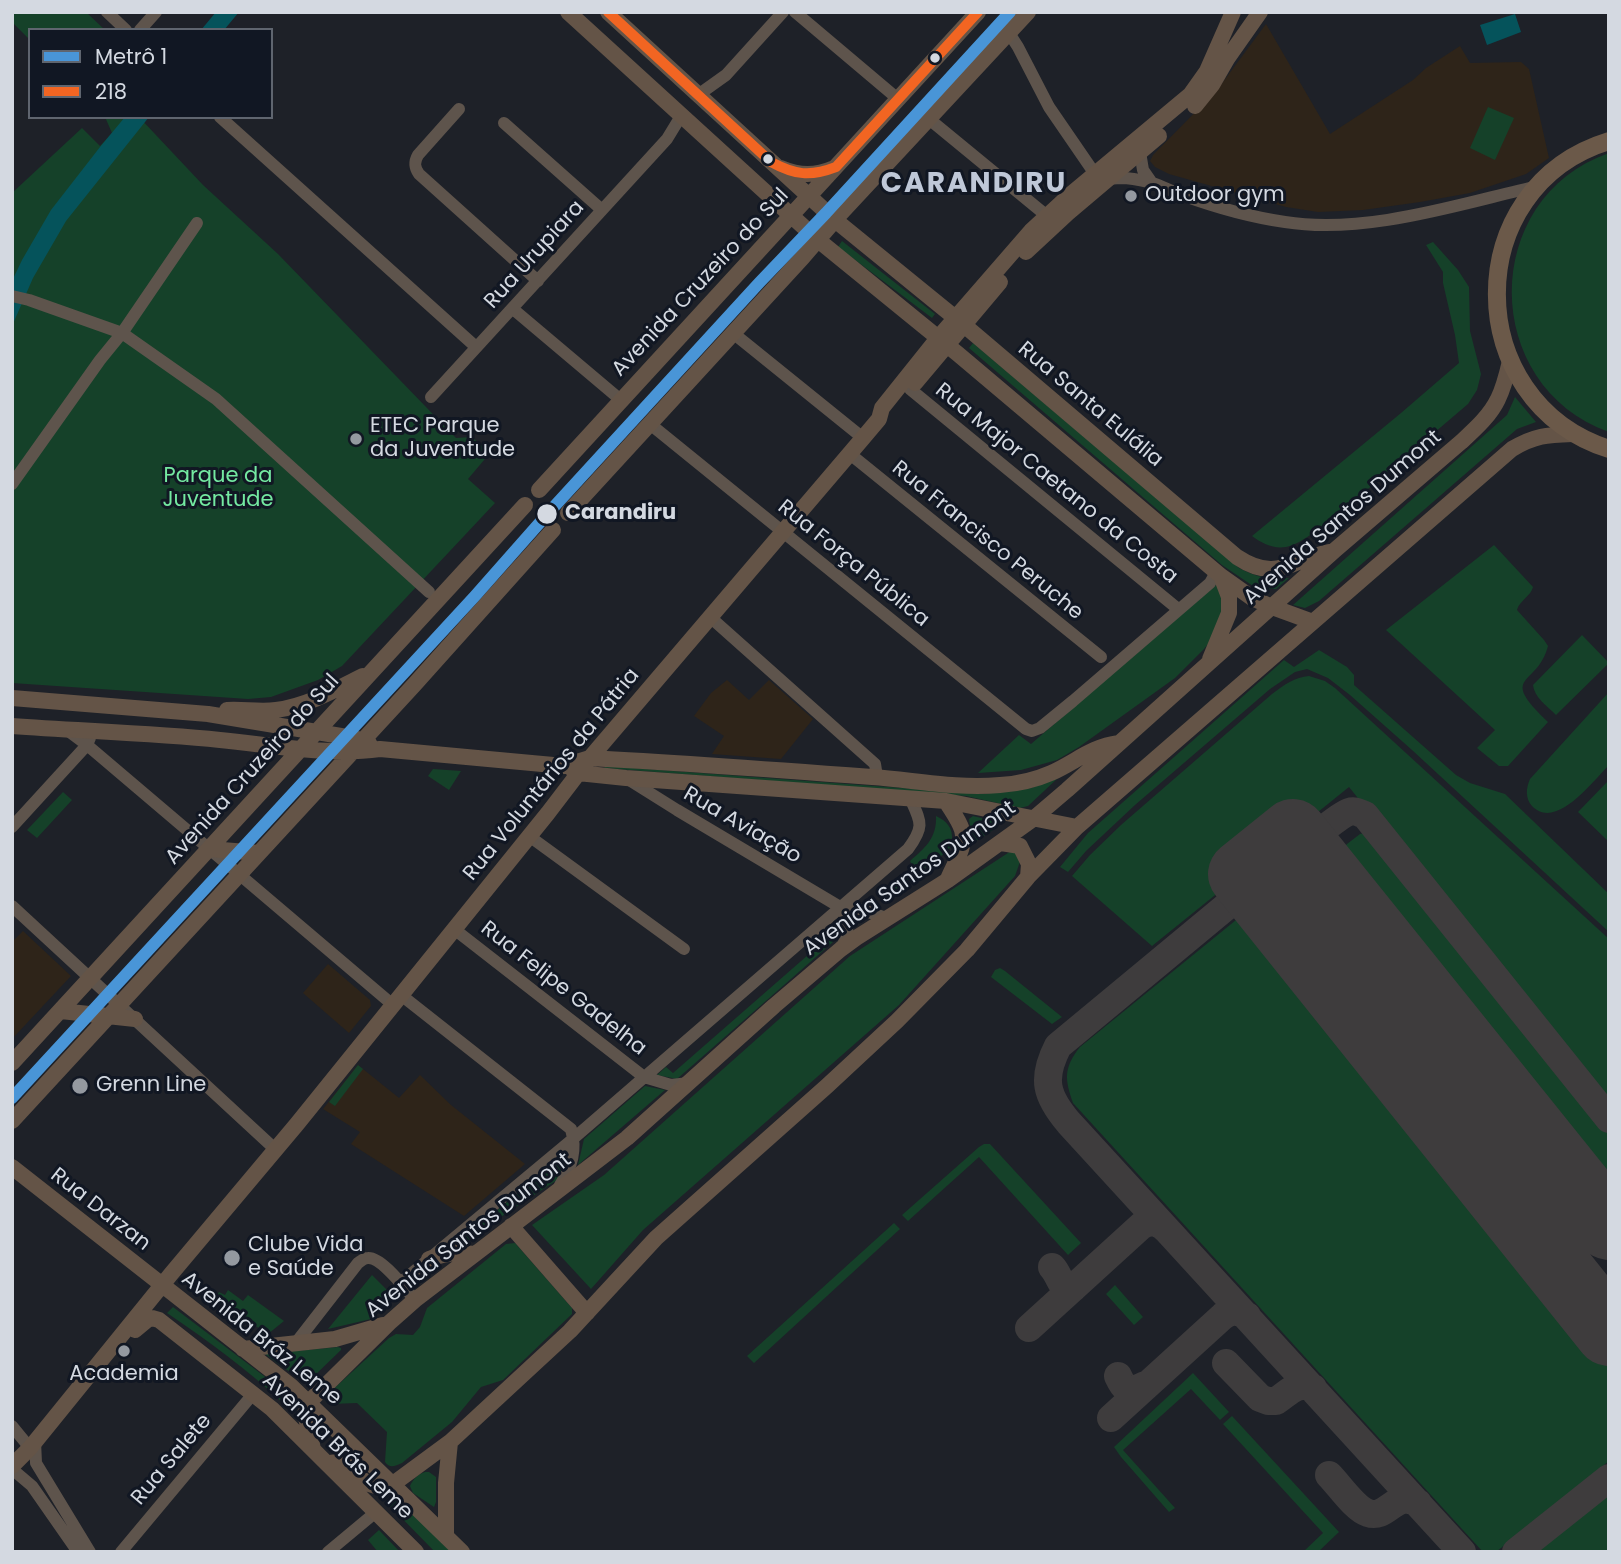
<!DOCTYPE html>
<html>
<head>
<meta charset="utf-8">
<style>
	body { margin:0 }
	#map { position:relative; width:1621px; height:1564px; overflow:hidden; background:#1e2128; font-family:Poppins,sans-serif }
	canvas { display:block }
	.frame { position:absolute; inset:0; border:14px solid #d4d9e1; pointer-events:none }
	.legend { position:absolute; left:28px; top:28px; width:245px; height:91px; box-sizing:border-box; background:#111723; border:2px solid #5f656f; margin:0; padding:9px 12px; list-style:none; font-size:21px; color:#d4d9e1 }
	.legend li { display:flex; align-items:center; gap:14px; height:35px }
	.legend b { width:35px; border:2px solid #5f656f }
</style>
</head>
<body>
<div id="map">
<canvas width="1621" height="1564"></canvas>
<div class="frame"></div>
<ul class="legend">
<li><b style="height:9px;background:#4995d7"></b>Metrô 1</li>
<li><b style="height:9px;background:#f26522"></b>218</li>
</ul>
</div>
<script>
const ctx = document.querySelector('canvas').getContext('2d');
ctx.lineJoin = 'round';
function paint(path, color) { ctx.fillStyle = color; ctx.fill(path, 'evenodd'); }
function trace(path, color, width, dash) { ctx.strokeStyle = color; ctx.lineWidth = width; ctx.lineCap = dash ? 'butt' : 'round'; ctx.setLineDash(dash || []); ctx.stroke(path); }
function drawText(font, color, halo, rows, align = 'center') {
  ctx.font = font + ' Poppins,sans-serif'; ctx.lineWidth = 6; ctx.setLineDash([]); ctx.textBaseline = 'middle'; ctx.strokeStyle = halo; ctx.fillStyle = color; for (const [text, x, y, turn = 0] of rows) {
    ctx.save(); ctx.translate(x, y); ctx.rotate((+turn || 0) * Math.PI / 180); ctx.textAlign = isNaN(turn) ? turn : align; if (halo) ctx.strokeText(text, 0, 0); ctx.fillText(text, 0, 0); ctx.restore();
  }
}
const education = new Path2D(`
	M1266,24L1330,134L1413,80L1426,68L1460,46L1470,63L1521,62L1529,69L1549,158L1526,174L1470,193L1420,202L1363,210L1318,212L1286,207L1169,174L1155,167L1150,161L1153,155L1217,90Z
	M727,680L749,700L769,680L813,719L781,759L712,754L724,736L694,716L711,693Z
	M23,931L71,976L12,1039V942Z
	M328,964L370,1000L371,1006L349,1033L303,993Z
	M358,1065L399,1098L420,1075L451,1105L525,1164L464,1216L351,1144L360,1132L323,1109Z`);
const green = new Path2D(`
	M12,12H86L105,30H30V40L12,22Z
	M1488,107L1514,118L1495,160L1470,148Z
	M105,117H139L203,185L278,254L456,438L472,437L490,453L468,479L495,503L342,666L318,680L271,697L248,699L12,683V193L82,128L100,146L112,133Z
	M1609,153V432C1480,386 1479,198 1609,153Z
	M842,241L935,314L932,318L838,247Z
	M1433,242L1458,270L1469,287L1470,331L1481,374L1477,390L1468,404C1424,441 1381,479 1336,515C1323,525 1302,544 1286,547C1273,549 1263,544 1252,536L1401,413L1459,363L1455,335L1443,283V272L1426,245Z
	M973,343L1239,568C1258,578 1268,579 1289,578L1276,589L1256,588L1222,565L969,348Z
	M1515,397L1536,422L1517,429L1319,601L1305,608L1293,605L1507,415Z
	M1494,545L1533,587C1531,596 1519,601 1517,610L1544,640L1548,646C1537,688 1497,673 1548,722L1508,766H1499L1477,748L1495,730L1386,630Z
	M1216,585L1219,587L1224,603L1218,632L1204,649L1175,678L1079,747L1057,760L1021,770L978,773L1019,735L1031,744Z
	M1582,635L1609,663L1556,715C1547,706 1534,697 1533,685Z
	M1319,650L1347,667L1354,675V685L1456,775L1470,783L1505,794L1609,894V932L1412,750L1350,695L1328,678L1307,669L1295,672L1270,689L1135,805L1086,851L1068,872L1060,867L1088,833L1284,660L1294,667Z
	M1309,676L1325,681L1335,688L1609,939V1110L1349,787L1152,946L1072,876L1090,855L1121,825L1272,694C1284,685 1295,677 1309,676Z
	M1609,692V765C1593,781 1556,831 1532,806C1525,798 1526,788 1530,779Z
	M606,766L983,794L1031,788L1059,777L1028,806L1020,808L966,796L604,768Z
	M433,769L461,771L449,790L428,776Z
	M1609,780V842L1578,812Z
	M63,792L72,800L37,838L27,830Z
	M936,816C952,823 956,836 948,851L883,898H881L911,871L912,865L910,861C925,848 937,838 936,816Z
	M973,816L994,821L997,824L996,828L973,843L969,819Z
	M1368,832L1377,837L1382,842L1609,1126V1225L1328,876L1324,866L1325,861L1360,834Z
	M1011,851L1018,852L1021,859L1015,876L899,1005L643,1230L591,1289L532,1225L604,1175L850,956Z
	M1257,905L1262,906L1270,910L1609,1332V1461L1496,1552H1483L1073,1103C1065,1080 1063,1068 1080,1047L1252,907Z
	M832,934L833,942L677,1079L657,1075L666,1067L673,1073Z
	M1000,968L1005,971L1062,1017L1052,1024L991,977L995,970Z
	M358,1065L363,1069L335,1106L329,1102Z
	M645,1086L665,1090L578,1165L584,1139Z
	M984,1144H990L1081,1243L1068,1255L979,1157L908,1221L902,1215L979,1147Z
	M568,1151L560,1178L487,1226L464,1244L456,1245Z
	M894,1223L900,1229L754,1363L747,1356Z
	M515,1243L572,1308V1314L503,1380L481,1387L452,1422L402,1463C395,1466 390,1469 385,1462L387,1432L357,1403L331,1404L326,1402L325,1398L327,1395L389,1338L396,1334L413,1335L420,1327L427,1308L506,1244Z
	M372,1275L394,1297L371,1319L328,1329Z
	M1115,1285L1143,1317L1134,1325L1106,1294Z
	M228,1290L243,1301L248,1295L284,1321L268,1334L258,1338L262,1330L214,1300L219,1292L225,1295Z
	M173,1307L289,1395L283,1403C247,1369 208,1341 167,1313Z
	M338,1347L341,1348V1350L311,1379L304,1382L265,1354Z
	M1193,1373L1229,1412L1220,1420L1191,1389L1123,1450L1175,1508L1169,1512L1121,1457L1114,1447Z
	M1232,1416L1339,1532L1318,1552H1303L1323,1533L1223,1424Z
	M425,1472H429L436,1477V1502L434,1507L413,1493L410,1486C413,1479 418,1474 425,1472Z
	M1609,1494V1552H1536Z
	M396,1497L451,1552H435L385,1501Z
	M379,1530L400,1552H378L368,1540Z`);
const water = new Path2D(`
	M216,12H239L224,30H201Z
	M1515,14L1521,32L1487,45L1480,25Z
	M125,117H149L66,221L33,278L12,326V281L22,260L51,210L100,147Z`);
const taxiway = new Path2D(`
	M1306,901C1297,888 1290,869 1297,854C1301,846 1340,815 1349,812C1355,810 1359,813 1365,815L1609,1119
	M1379,994L1294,891C1281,879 1267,877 1251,886L1058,1046C1041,1079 1046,1096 1069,1123L1462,1552
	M1052,1267C1059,1274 1059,1284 1068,1289L1073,1288
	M1029,1328L1141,1226C1151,1220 1159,1222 1167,1230
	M1226,1363L1260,1398L1268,1401H1276C1289,1393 1296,1381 1313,1388
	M1118,1376C1125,1391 1129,1393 1145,1385
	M1111,1418L1223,1316C1232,1310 1238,1311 1247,1316
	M1329,1475C1339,1485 1355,1509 1368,1513C1388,1520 1394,1490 1418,1503
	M1516,1552L1609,1478`);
const runway = new Path2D(`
	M1609,1226L1293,833L1242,874L1609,1332`);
const minor = new Path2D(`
	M107,12L126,30
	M795,12L898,99
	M140,30L156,12
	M1009,33L1018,47L1049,107L1095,174C1105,181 1113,178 1125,178C1134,179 1143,180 1152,183C1162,186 1171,191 1182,195C1215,207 1250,217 1285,222C1366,235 1459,204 1538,186
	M698,95L726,75L783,12
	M459,109L418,155C414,162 414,167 419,174L538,281
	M220,117L476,347
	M929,119L1047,216
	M504,123L602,210
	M1140,152L1143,170L1152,183
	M12,296L29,300L122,333L216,399L429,592
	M513,309L622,401
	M733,333L863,438
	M910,389L1178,609
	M431,397L667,139L681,116
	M650,424L1026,729L1032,731L1040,728L1073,701L1210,583L1216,572
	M850,454L1101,657
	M12,484L100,360L122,333L197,223
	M710,617L875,764L877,777
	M67,730L87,745L393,1005
	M626,778L677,810L840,907C851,919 848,935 841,949
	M12,827L87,745L90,738
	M529,836L684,949
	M12,906L276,1150
	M840,907L857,908L886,918
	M454,929L644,1077L671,1085L689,1083
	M401,995L571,1129C577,1150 572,1167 560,1185
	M400,1283L574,1138L908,849C925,826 921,822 910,798
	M295,1344L358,1263C361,1261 364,1258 368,1258C382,1257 406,1290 415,1300
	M12,1426L30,1448
	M35,1441L36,1463L90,1552
	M12,1469L32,1486L78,1552
	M121,1552L253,1394
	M328,1552L376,1512`);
const major = new Path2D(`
	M568,12L818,240L958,354L1221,576L1252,598L1272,607L1313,622
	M608,12L835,220L964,325L1237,557C1276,583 1291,560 1329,552
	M1195,106L1212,85L1227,59L1260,12
	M781,168C800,176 815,176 834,168
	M1026,252L1068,213L1159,136
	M915,383L1000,282
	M539,490L978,12
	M568,513L803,257L841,213L1028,12
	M1210,659L1229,613V597L1221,576
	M12,698L208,714L341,736L363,740L369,743
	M227,710C243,709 260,712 276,710C307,706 335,690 363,676
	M12,726C81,731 151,733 220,740C273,745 327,756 380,749L564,766L590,758C684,763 778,770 872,777C914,780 957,789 1000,785C1017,784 1035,780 1051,773C1076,762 1090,747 1119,743
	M573,770L578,773L626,778L946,801L1077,827
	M946,801C951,810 959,820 962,830C967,846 954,864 948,879
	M1001,843L1020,846L1029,864L1028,877
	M210,849L259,853
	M61,1011L135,1019
	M12,1063L525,505
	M12,1121L414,685L553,530
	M12,1167L291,1386L462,1552
	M511,1226L587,1313
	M429,1259C446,1253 456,1252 474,1254
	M135,1330L147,1320L152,1318L159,1320L272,1409L416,1552
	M243,1349L335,1339L383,1325
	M313,1449L305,1413L309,1402L389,1323L415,1300L627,1138L774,1006L841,949L856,938L948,880L1033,819L1067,790L1335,550L1461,442C1474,430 1490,416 1498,399C1504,387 1507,374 1510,361
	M328,1464C354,1453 357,1497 393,1484L450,1442L570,1331L656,1238L827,1086L897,1021L967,950L1028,877L1077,827L1512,449C1536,435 1547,435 1575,434
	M12,1466L30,1448L171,1274L297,1124L548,813L590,758L863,438L879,419L882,408L938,338L1031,231L1070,195L1190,95L1207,71L1233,12
	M446,1535V1483L450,1442`);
const highway = new Path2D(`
	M1609,141C1459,187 1460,401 1609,449`);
const bus1 = new Path2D(`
	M608,12L771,162C795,175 810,177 836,167L978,12`);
const metro1 = new Path2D(`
	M12,1098L475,596L551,510L759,283L826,213L1010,12`);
const markers = [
	[935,58,6,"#d4d9e1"],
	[768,159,6,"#d4d9e1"],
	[1131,196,7,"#9499a0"],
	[356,439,7,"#9499a0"],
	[547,514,11,"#d4d9e1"],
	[80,1086,9,"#9499a0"],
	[232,1258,9,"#9499a0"],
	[124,1351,7,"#9499a0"]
];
const poiNames = [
	["Outdoor gym",1145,196],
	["ETEC Parque",370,427],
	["da Juventude",370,451],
	["Grenn Line",96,1086],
	["Clube Vida",248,1246],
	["e Saúde",248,1270],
	["Academia",124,1375,"center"]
];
const streetNames = [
	["Rua Urupiara",535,255,-48],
	["Avenida Cruzeiro do Sul",701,283,-47],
	["Rua Santa Eulália",1090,405,40],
	["Rua Major Caetano da Costa",1056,484,39],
	["Avenida Santos Dumont",1343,518,-41],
	["Rua Francisco Peruche",987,541,39],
	["Rua Força Pública",853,564,39],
	["Avenida Cruzeiro do Sul",253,770,-48],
	["Rua Voluntários da Pátria",552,775,-51],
	["Rua Aviação",742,826,30],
	["Avenida Santos Dumont",910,879,-35],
	["Rua Felipe Gadelha",563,989,38],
	["Rua Darzan",100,1210,38],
	["Avenida Santos Dumont",469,1236,-38],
	["Avenida Bráz Leme",261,1339,39],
	["Avenida Brás Leme",337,1447,44],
	["Rua Salete",172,1460,-50]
];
const parkNames = [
	["Parque da",218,477],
	["Juventude",218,501]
];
const stopNames = [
	["Carandiru",565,514]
];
const districtNames = [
	["CARANDIRU",974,185]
];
paint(education, '#2e2419');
paint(green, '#154129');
paint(water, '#05535b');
trace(taxiway, '#3e3c3d', 28);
trace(runway, '#3e3c3d', 68);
trace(minor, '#5e544c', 12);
trace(major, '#645447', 16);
trace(highway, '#6b5949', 18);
trace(bus1, '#f26522', 10);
trace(metro1, '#4995d7', 12);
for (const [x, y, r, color] of markers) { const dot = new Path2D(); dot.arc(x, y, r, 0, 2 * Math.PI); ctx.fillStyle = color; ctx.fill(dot); trace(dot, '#111723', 2.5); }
drawText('21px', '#d4d9e1', '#111723', poiNames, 'left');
drawText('21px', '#d4d9e1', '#111723', streetNames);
drawText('21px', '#74e9a1', '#111723', parkNames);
drawText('bold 21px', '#d4d9e1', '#111723', stopNames, 'left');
ctx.letterSpacing = '2px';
drawText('bold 28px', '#bfc8d8', '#111723', districtNames);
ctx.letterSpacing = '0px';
</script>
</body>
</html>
